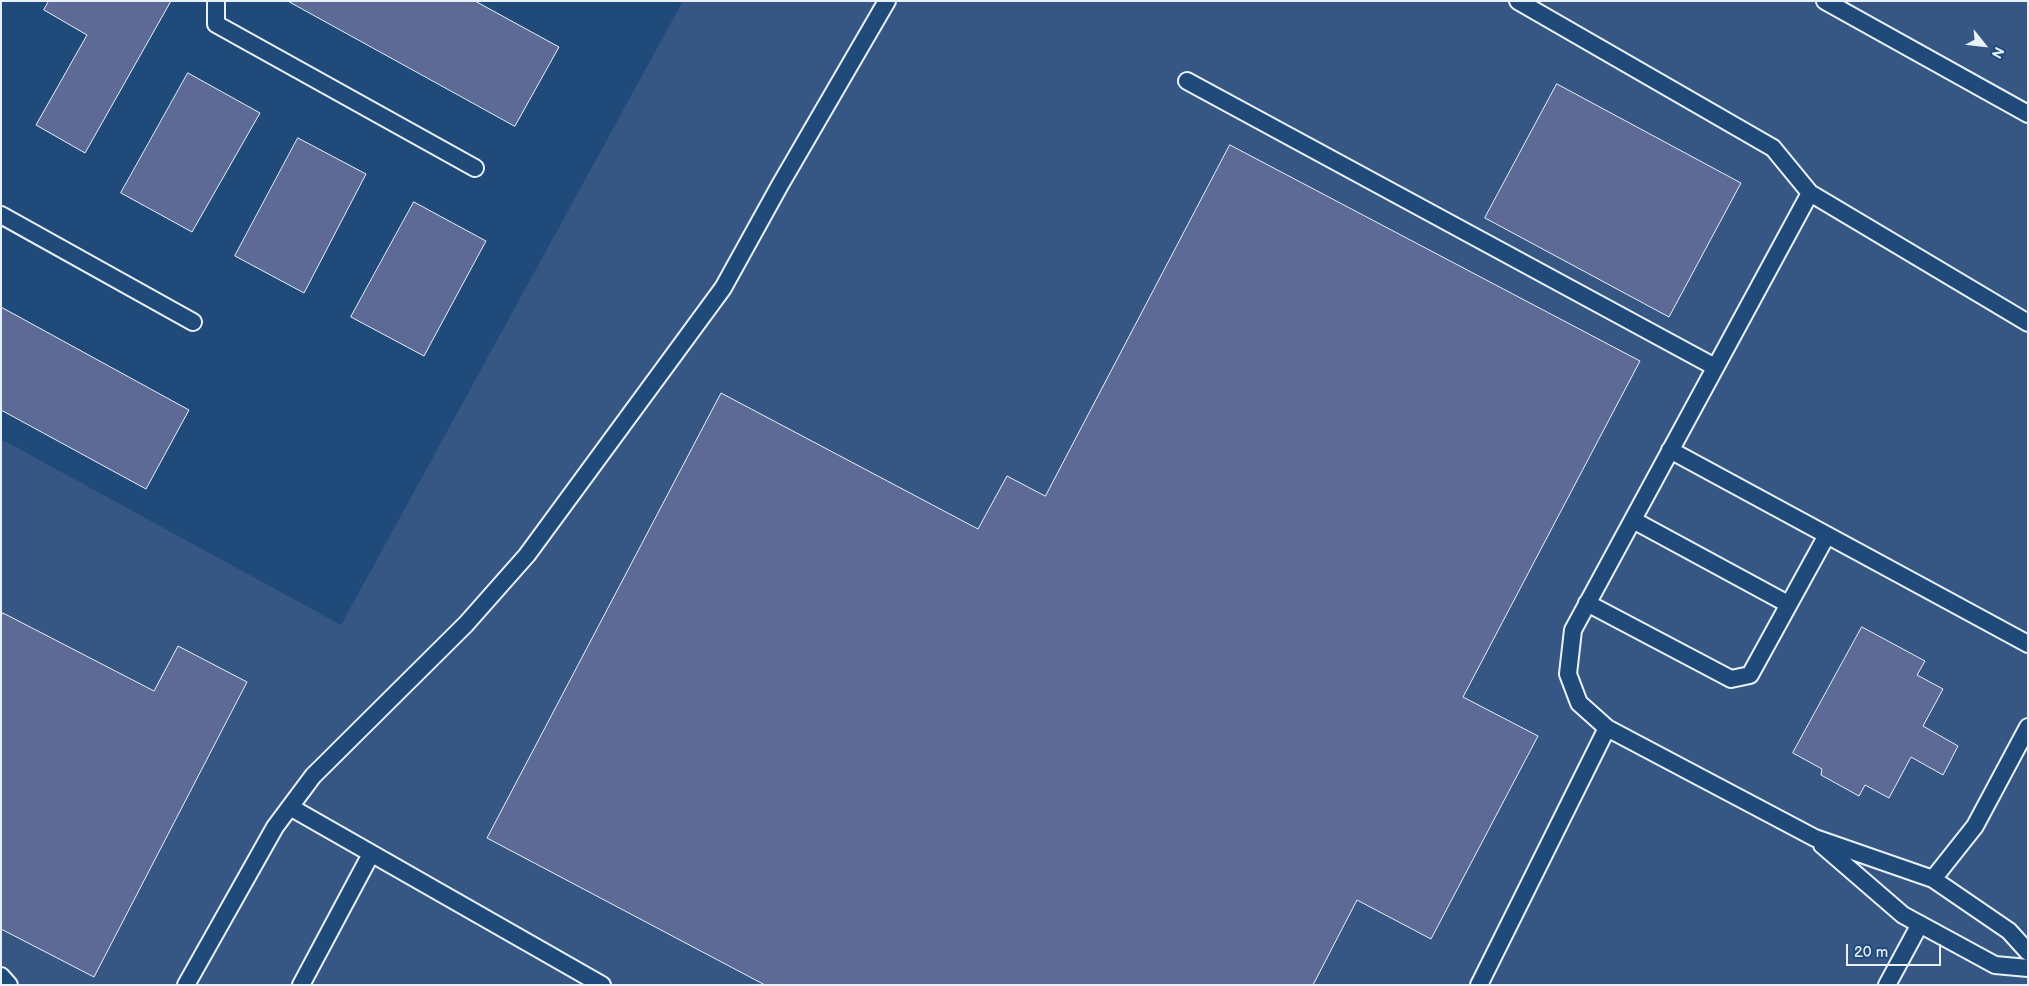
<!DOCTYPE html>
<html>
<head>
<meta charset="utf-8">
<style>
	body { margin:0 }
	#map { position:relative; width:2029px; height:986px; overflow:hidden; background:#1f4a7a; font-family:"Balsamiq Sans",sans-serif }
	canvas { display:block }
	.frame { position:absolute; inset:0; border:2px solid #e8f1f8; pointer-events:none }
	.north { position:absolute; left:1959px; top:20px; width:50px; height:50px; -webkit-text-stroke:4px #1f4a7a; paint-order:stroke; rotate:119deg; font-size:14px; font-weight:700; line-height:20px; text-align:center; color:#e8f1f8 }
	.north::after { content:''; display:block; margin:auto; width:18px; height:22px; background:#e8f1f8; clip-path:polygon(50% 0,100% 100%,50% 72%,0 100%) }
	.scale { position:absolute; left:1846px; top:944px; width:95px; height:22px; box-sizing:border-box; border:2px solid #e8f1f8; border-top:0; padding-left:6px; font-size:15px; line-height:18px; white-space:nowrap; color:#e8f1f8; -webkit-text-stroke:4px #1f4a7a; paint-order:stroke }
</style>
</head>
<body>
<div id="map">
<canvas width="2029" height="986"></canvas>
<div class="frame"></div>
<div class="north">N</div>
<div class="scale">20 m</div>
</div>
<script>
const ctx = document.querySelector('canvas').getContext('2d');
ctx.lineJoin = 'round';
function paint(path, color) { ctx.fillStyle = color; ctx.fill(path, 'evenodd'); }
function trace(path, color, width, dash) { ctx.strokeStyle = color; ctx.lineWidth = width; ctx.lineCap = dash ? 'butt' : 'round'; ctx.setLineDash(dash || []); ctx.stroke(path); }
const built = new Path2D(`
	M683,1H2028V985H1V439L341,625Z`);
const building = new Path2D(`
	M49,1H171L85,153L36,125L87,35L44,10Z
	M288,1H475L559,47L515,126Z
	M188,73L260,113L192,232L121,193Z
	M1557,84L1741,183L1669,317L1485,218Z
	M298,138L366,174L304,293L235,256Z
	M1230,145L1640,361L1463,697L1538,736L1431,939L1357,900L1313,985H765L487,838L721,393L978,529L1007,476L1045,496Z
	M414,202L486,241L424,356L351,317Z
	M1,307L189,410L146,489L1,410Z
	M3,613L154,691L178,646L247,682L94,977L1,929V617Z
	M1862,627L1925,661L1917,675L1943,689L1923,726L1958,746L1943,775L1911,757L1889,798L1865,785L1859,796L1821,775L1822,769L1793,753Z`);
const service = new Path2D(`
	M216,1V24L475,168
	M1518,1L1773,148L1810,193L2028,323
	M1825,1L2028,114
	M1187,81L1715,367
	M1810,193L1573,630L1568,674L1579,703L1607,728L1815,838L1933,879L2009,931L2028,952
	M1,215L193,322
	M1670,450L2028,644
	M1633,520L1788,604
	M1587,603L1731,679L1750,675L1827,535
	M290,807L602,985
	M1822,845L1903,915L1995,965L2028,968
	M1933,879L1975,826L2028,727
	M1,976L9,985
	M186,985L275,827L313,776L466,624L527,555L723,288L780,185L887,1
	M301,985L371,854
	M1479,985L1607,728
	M1887,985L1920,924`);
paint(built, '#365784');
paint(building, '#5d6a96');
trace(building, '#e8f1f8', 1);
trace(service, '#e8f1f8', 20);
trace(service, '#1f4a7a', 16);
</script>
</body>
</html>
